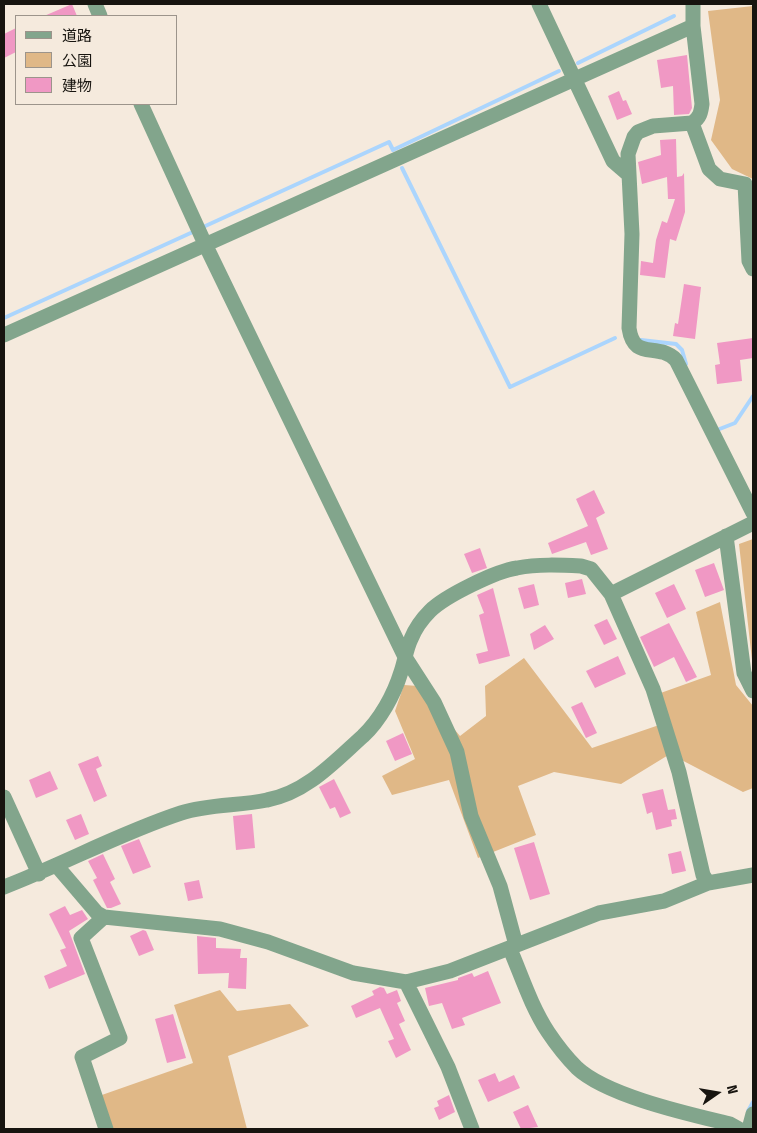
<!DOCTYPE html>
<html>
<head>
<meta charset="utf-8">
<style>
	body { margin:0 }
	#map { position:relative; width:757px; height:1133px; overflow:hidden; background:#f5eadd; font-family:"Fira Sans Condensed","Noto Sans JP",sans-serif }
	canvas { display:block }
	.frame { position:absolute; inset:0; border:5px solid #17140f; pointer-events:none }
	.legend { position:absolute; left:15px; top:15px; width:162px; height:90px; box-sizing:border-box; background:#f5eadd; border:1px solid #9c948b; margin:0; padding:6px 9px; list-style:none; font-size:15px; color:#17140f }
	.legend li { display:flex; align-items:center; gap:10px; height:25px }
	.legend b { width:25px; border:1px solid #9c948b }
	.north { position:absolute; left:692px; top:1068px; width:50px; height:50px; -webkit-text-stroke:4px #f5eadd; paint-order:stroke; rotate:77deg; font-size:14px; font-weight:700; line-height:20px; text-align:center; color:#17140f }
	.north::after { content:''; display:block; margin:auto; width:18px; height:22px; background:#17140f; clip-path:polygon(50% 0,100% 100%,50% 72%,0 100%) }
</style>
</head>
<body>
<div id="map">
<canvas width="757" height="1133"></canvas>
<div class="frame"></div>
<ul class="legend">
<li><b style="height:6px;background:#82a58c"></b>道路</li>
<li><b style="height:14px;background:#e0b887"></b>公園</li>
<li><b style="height:14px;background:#f098c4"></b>建物</li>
</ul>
<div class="north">N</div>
</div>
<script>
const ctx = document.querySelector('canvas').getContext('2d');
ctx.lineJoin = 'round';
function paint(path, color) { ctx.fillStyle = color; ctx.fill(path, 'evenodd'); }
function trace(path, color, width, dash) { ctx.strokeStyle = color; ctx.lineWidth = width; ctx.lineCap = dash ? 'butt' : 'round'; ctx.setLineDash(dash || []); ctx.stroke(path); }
const green = new Path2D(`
	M753,6V179L732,169L711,140L720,100L708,11Z
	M753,539V669L739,544Z
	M720,602L736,685L753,706V788L743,792L670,754L621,784L554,772L518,786L536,835L478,858L449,780L392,795L382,776L415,759L395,711L404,685L418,686L460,736L486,716L485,686L524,658L592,748L662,724L655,695L711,675L696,612Z
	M220,990L237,1011L290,1004L309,1026L228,1056L247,1129H112L99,1096L193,1063L174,1005Z`);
const stream = new Path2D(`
	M578,63L674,16
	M402,168L510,387L615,338
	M201,228L389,142L393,150L559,71
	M4,318L195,231
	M641,340L676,344L682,350L686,364
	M717,430L735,423L753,396
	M748,1111L753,1102`);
const building = new Path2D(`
	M72,4L77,16H44Z
	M16,28V52L4,58V34Z
	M687,55L692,108L689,114L674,115L673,86L661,88L657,60Z
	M619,91L623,101L626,100L632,114L617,120L608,96Z
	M676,139L677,177L682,176L684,173L685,212L676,241L670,239L665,278L640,275L641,261L653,263L656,240L662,221L667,223L675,199H668L667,177L642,184L638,162L661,155L660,140Z
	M684,284L701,287L695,339L673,336L675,323L678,324Z
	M753,338V358L740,360L742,381L717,384L715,365L720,364L717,343Z
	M594,490L605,513L596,518L608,549L591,555L586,542L552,554L548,543L588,526L576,499Z
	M480,548L487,568L472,573L464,554Z
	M714,563L724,590L705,597L695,570Z
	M582,579L586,594L568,598L565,583Z
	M534,584L539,605L524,609L518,588Z
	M674,584L686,609L667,618L655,593Z
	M493,588L510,656L479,664L476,654L488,651L479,615L484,613L477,595Z
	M607,619L617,639L604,645L594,625Z
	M669,623L697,677L686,682L674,657L654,667L640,637Z
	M545,625L554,639L534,650L530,634Z
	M618,656L626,674L595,688L586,671Z
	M582,702L597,733L586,738L571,707Z
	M403,733L412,754L395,761L386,741Z
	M98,756L102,766L96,769L107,796L94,802L78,764Z
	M50,771L58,789L36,798L29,780Z
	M334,779L351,813L340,818L335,807L330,809L319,787Z
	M663,789L668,810L675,809L677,819L671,820L672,826L656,830L652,812L647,814L642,794Z
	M81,814L89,834L75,840L66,820Z
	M252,814L255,848L236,850L233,816Z
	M139,839L151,867L133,874L121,846Z
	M534,842L550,894L530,900L514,848Z
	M681,851L686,871L672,874L668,854Z
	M103,854L115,879L110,882L121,904L111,908H107L93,880L97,878L88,861Z
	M199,880L203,898L188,901L184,883Z
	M65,906L70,915L82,910L88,919L69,931L85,974L49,989L44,976L67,966L60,950L66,948L49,914Z
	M143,930L146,931L154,950L139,956L130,936Z
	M197,936L216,938V948L241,949L240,958H247L246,989L228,988L229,973L198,974Z
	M488,971L501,1003L462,1018L465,1025L452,1029L442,1003L429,1006L425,988L458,980V978L472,973L474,977Z
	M380,987L384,988L387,994L397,990L401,1001L397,1003L405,1021L399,1024L411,1050L396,1058L388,1041L394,1039L380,1008L356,1018L351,1006L374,995L372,991Z
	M173,1014L186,1058L167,1063L155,1019Z
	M495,1073L499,1082L514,1075L520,1088L488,1102L478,1080Z
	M449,1095L455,1112L439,1120L434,1108L439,1106L437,1101Z
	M528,1105L538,1127L521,1129L513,1112Z`);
const minor = new Path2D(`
	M95,4L100,16
	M539,4L613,161L628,174
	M693,4V26L702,104C701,112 700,118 692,123L653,126L638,132L634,137L628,154L632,234L629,328C634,362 657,341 676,360L753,513
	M141,104L205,244L405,657L434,702L457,752L471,816L500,886L516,945
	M692,123L709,169L720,179L745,184L749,261L753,269
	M4,335L693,26
	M726,536L744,673L753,691
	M611,594L653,689L679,772L703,875L708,883
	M4,797L39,874
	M56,865L97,913L104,917L220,929L268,942L353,973L406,982L450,971L599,913L664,901L708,883L753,875
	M4,887C64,864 120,833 181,813C209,804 239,806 267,800C306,793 334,762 363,736C380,720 394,695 401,672C405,661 406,649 411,639C415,629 422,619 430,611C445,596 496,571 517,568C538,564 560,565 581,566L591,569L611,594L753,523
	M104,917L81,938L120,1038L82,1057L106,1129
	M510,949C522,977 531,1006 548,1032C556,1044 566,1057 577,1068C607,1096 689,1114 730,1124L739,1129
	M406,982L448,1067L472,1129
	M749,1129L753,1114`);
paint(green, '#e0b887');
trace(stream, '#abd5fd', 4);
paint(building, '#f098c4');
trace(minor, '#82a58c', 15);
</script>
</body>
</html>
